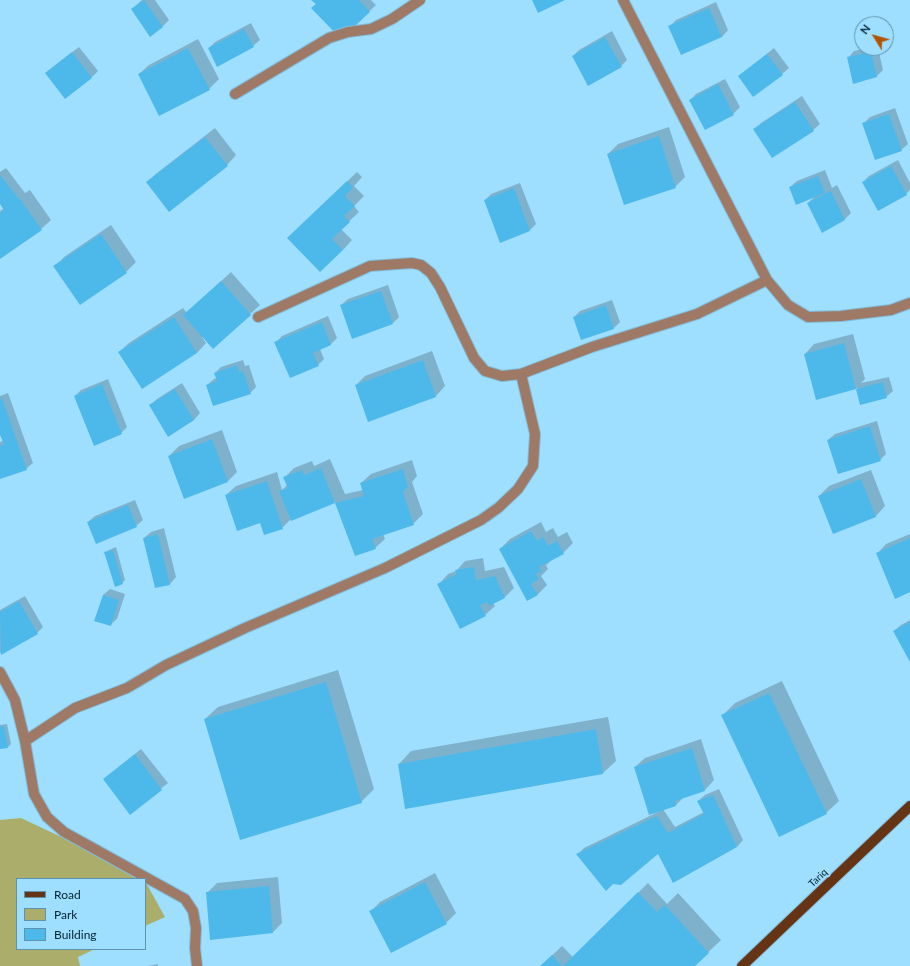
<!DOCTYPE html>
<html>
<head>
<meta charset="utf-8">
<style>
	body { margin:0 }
	#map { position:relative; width:910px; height:966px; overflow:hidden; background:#9edeff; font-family:Lato,sans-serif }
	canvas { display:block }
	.legend { position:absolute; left:16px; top:878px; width:130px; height:72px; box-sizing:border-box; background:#9edeff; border:1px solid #5f93ad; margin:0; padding:5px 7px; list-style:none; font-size:12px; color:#002332 }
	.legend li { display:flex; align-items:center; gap:8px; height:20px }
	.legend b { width:20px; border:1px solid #5f93ad }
	.north { position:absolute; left:854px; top:16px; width:40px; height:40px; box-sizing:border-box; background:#9edeff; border:1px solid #5f93ad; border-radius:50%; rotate:307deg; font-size:11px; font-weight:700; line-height:16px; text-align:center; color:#002332 }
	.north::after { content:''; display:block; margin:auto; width:14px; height:18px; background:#b15300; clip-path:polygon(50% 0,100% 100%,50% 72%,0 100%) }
</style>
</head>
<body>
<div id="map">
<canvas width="910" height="966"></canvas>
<ul class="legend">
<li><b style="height:5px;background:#643414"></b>Road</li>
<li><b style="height:11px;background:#aaae6a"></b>Park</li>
<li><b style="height:11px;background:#4db9ea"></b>Building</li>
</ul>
<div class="north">N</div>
</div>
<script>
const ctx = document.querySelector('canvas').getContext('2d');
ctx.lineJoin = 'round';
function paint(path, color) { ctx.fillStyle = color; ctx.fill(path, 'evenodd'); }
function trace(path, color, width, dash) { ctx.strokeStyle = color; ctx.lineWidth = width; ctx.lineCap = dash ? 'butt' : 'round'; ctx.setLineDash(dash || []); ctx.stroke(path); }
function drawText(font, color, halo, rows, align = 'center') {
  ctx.font = font + ' Lato,sans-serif'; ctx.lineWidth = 4; ctx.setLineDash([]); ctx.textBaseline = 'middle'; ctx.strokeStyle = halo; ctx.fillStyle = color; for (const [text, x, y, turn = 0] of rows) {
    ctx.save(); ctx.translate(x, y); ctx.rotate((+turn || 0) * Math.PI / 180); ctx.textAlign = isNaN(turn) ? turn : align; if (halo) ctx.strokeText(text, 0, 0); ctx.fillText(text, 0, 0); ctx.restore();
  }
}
const green = new Path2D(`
	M21,818L142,875L144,879H17V949H95L78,957L80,966H0V820Z
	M145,881L165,917L145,926Z`);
const shadow = new Path2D(`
	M142,0H155L169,20L162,27L132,9Z
	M313,0H371L376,5L341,38L317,4Z
	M716,2L728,30L722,37L670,26L676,20Z
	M251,23L260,40L253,46L209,48L215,42Z
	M612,31L627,60L621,66L573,56L579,50Z
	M198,39L219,79L209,89L139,74L149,65Z
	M79,47L98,71L91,78L53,67Z
	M774,48L789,68L782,74L739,76Z
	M868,48H878L883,70L877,76L848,58L854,51Z
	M725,79L740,107L733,114L690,100L696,94Z
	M802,96L820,124L813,130L755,129L761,123Z
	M895,108L908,144L901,150L864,123L870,117Z
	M669,127L685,177L675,187L608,154L618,144Z
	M215,128L236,155L227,165L147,182L157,173Z
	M898,160L910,183V190L906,194L878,209L863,182L869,176Z
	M6,168L25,193L30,190L51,220L41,229L0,258V211L4,208L0,203V172Z
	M825,170L832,188L837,185L851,213L845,219L822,231L808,203L815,196L790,187L797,181Z
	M357,172L362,177L354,186L364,196L354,206L359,212L341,229L352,240L343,250L298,228Z
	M520,183L536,224L530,230L501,241L485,200L491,194Z
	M111,225L136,262L126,272L55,267L64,257Z
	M231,272L260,305L213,348L203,337H202L206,343L197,353L119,352L129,343L183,308L187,313Z
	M388,285L399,317L393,323L353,338L341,305L348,299Z
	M612,300L620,322L614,328L574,317L580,311Z
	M328,316L337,338L331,344L320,349L324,359L318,365L276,342L282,336Z
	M853,334L865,379L861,383L889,377L893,391L886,397L861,404L857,388L817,399L805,354L814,344Z
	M432,351L445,386L436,396L369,421L356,385L365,376Z
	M243,360L245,366L249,365L256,387L250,393L207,385L214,379L217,378L215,373L221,367Z
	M108,379L127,427L121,433L75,396L81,390Z
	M182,383L200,413L194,420L168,435L150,405L157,399Z
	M8,393L33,463L26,469L0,478V442L3,441L0,432V396Z
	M877,421L886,454L880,460L828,440L835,434Z
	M222,430L237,472L228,481L169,456L179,446Z
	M330,459L345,494L363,490L361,483L371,474L412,460L417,476L412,482L423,514L413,524L383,534L385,539L375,548L356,555L335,502L292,520L291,519L282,528L261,521L226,495L236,486L277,472L282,490L287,485L284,478L294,468L312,461L314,466Z
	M871,470L885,506L876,516L834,532L819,496L829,486Z
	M135,500L143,520L136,526L88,522L95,516Z
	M541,522L546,532L553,528L558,537L567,532L573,543L563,553L550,560L551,561L546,565L548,569L541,576L547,585L538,594L528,600L500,549L510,539Z
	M164,528L176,577L170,584L156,587L144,538L151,532Z
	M910,534V591L877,554L886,544Z
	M116,547L125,580L122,583L106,552L109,550Z
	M483,558L485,571L504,567L514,588L505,597L493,603L495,606L485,615L439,584L448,574L456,571L465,561Z
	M110,589L125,594L117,619L110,625L103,595Z
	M25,596L43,627L37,633L1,654L0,652V610Z
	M910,620V660L894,631L901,625Z
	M338,670L374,789L361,802L205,719L218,707Z
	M782,681L839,801L826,813L722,716L735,703Z
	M608,717L616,761L603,773L399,764L411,751Z
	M7,724L11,744L8,747L0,748V725Z
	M701,739L714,780L705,790L684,797L676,805L663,809L675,827L704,812L698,801L705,795L719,789L743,840L737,847L659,852L578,854L584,848L660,811L635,767L645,758Z
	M141,749L168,783L130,813L104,779Z
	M435,873L456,913L446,923L371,911L380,902Z
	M278,877L282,923L273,932L207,893L217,883Z
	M648,883L667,904L678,893L721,940L694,966H541L562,946L573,957Z
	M158,964V966H148Z`);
const building = new Path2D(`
	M144,0L163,27L150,37L131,9Z
	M311,0H359L370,12L341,39L311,8L316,4Z
	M532,0H565L538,13Z
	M709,8L722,37L681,55L668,26Z
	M244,29L254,47L217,67L208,48Z
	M605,37L622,67L588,86L572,56Z
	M188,48L210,90L159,116L138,74Z
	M72,52L92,78L65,99L45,73Z
	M871,52L877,77L853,84L847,57Z
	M767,54L783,75L753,97L738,76Z
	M718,84L734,115L705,130L689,100Z
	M795,102L814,131L772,158L753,129Z
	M889,114L902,151L875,160L862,123Z
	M659,136L676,188L624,205L607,154Z
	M205,137L228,166L169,212L146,182Z
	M891,166L907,195L878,211L862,182Z
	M0,175L19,199H20L42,230L0,259V213L4,210L0,204Z
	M818,176L825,193L796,205L789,187Z
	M347,181L353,187L345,196L355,206L344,216L350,222L332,239L343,250L320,272L287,238Z
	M514,188L530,231L500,243L484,200Z
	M831,191L845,220L822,233L807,203Z
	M101,234L127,273L80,305L53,266Z
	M221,281L251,315L213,349L183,315Z
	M381,291L393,324L352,339L340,305Z
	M606,305L614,329L581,340L573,317Z
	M174,317L197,353L142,389L118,352Z
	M322,322L331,345L313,353L319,366L290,378L274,342Z
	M844,343L856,389L883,382L887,398L860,405L856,389L816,400L804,354Z
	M423,360L436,397L368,422L355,385Z
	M237,365L239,372L243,371L251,394L213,406L206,385L217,381L214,373Z
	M102,384L122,434L94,446L74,396Z
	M175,389L194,420L168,437L149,405Z
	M2,398L27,470L0,479V446L4,444L0,435V399Z
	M870,426L881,461L838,474L827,440Z
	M212,439L228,482L184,499L168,456Z
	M321,468L335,503L291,521L279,491L288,488L283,477L302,470L304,475Z
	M403,469L408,487L403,492L414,525L372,539L376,549L355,556L335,503L364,496L360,483Z
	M861,479L876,517L833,534L818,496Z
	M267,481L283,529L264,535L260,523L237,531L225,495Z
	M128,505L137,527L96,544L87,522Z
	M531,531L537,541L543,537L548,546L557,541L564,554L539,567L542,571L536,574L539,579L531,584L538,595L527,601L499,549Z
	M158,534L170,585L155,588L143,538Z
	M910,538V592L895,599L876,553Z
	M113,550L123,584L115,587L104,552Z
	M474,567L476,580L495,576L505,598L489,606L487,602L480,605L486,616L460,629L437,584L457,574L455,570Z
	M103,595L119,600L111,626L94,621Z
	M19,601L38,634L1,655L0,612Z
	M910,622V662L893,631Z
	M326,682L362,803L240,840L204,719Z
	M769,693L827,814L779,837L721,715Z
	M4,726L8,748L0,749V727Z
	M596,729L603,774L405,809L398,764Z
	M692,748L705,791L675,801L676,806L649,815L634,767Z
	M135,754L162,790L130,815L103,779Z
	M713,795L737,847L673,883L658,854L621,885L613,884L606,891L576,854L657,816L668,833L704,814L697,801Z
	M425,882L447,924L391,953L369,911Z
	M269,886L273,933L210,940L206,892Z
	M638,892L657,912L665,905L709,953L695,966H563Z
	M552,955L562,966H540Z`);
const minor = new Path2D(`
	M623,0L767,280L788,305L808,317L841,316L891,310L910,303
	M235,94L329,38L348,32L371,29L392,19L420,0
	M258,317L370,266L412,263L421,265L431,273L440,287L474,358L485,371L502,376L521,374L592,347L697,314L767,280
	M0,672L15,700L25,741L34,794L47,817L64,832L185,899L193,911L196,928L195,948L197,966
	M25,741L75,708L127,688L166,665L245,628L385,568L481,520L498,508L518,489L533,466L535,434L521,374`);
const major = new Path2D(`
	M742,966L910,806`);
const streetNames = [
	["Tariq",818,878,-44]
];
paint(green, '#aaae6a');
paint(shadow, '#0003');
paint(building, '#4db9ea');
trace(minor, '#82bcda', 12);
trace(major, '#82bcda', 12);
trace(minor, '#9e7a66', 10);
trace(major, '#643414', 10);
drawText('10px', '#002332', '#9edeff', streetNames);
</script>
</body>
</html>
